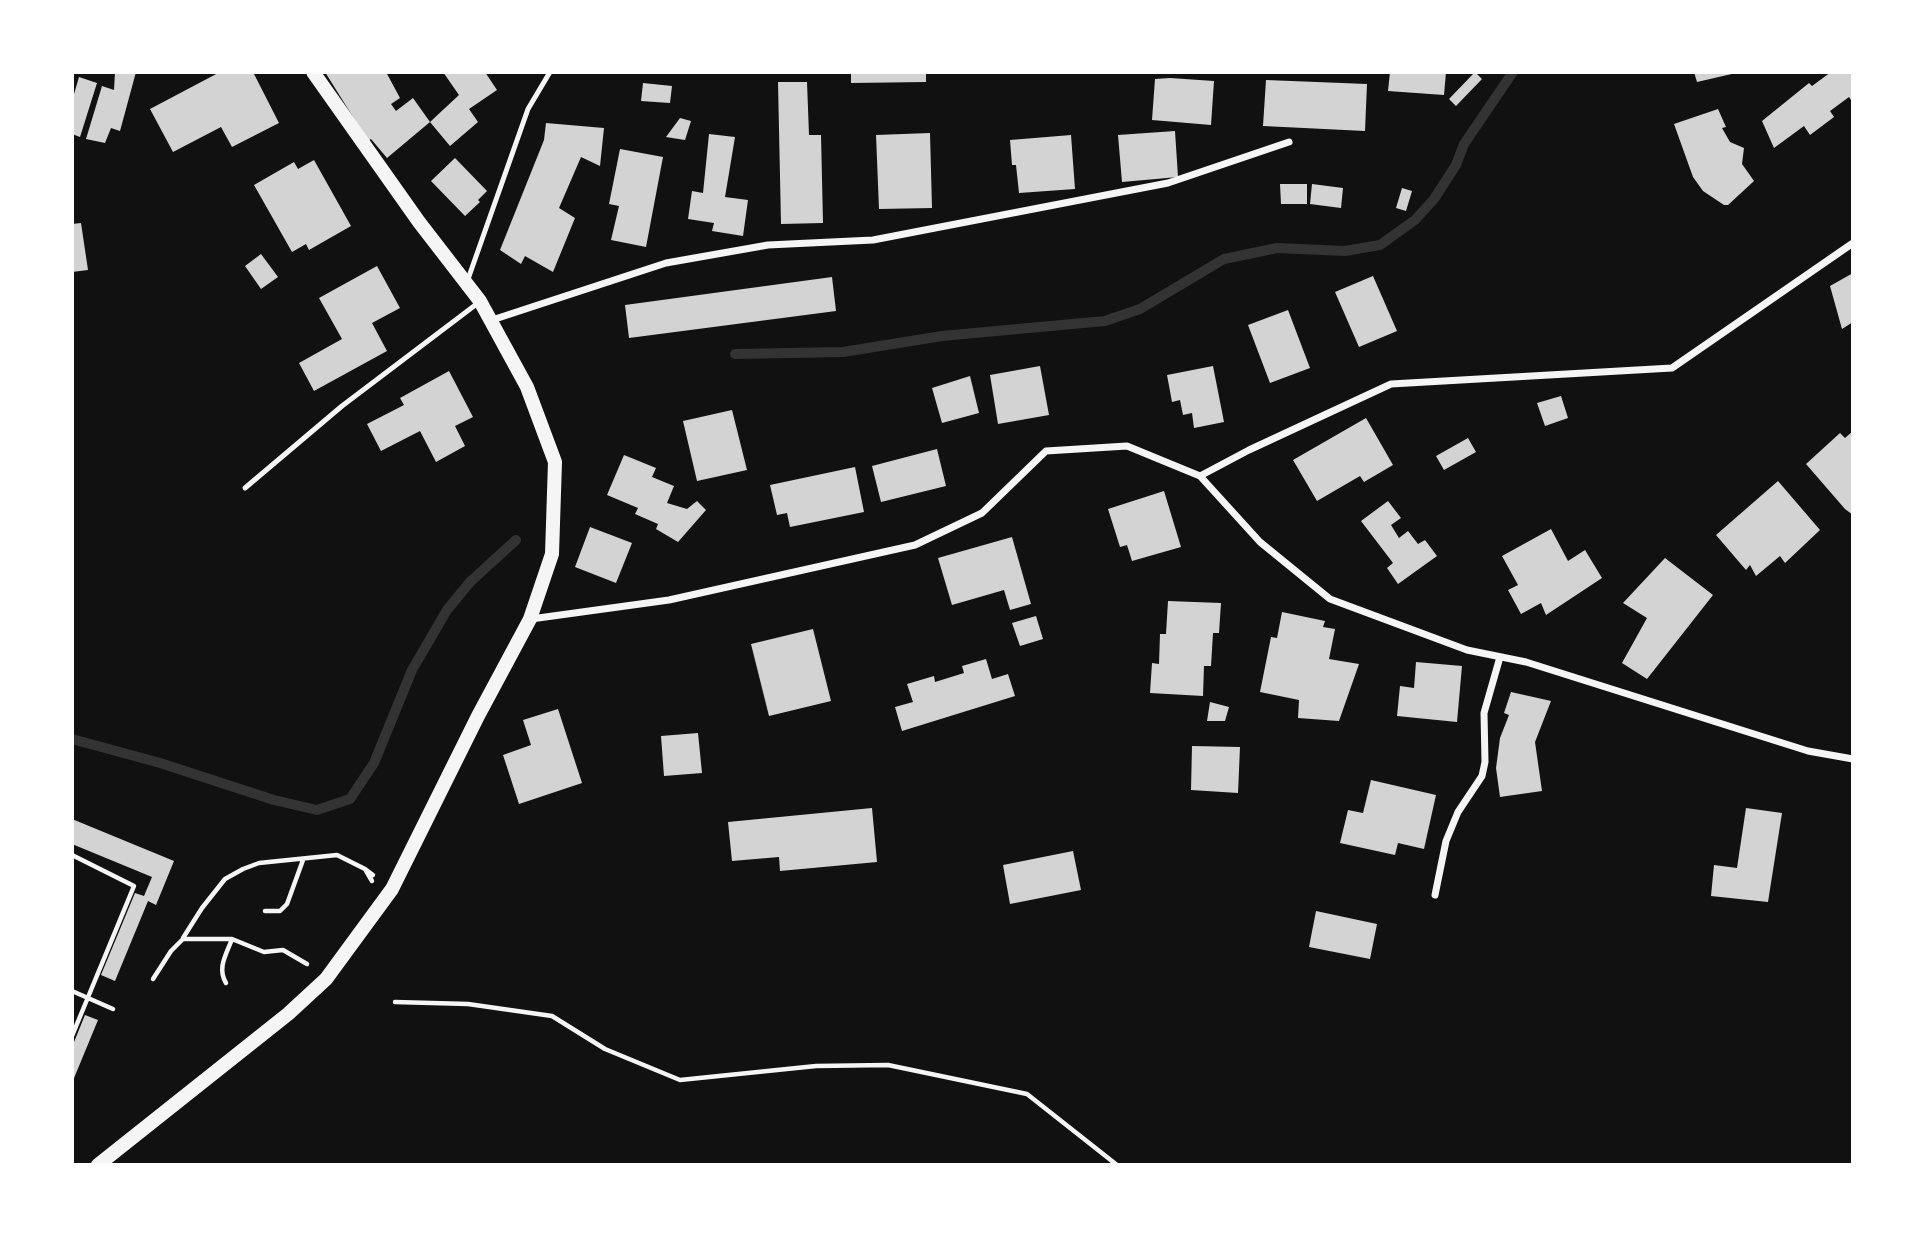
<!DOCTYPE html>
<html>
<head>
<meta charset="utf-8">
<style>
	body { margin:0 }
	#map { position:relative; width:1925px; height:1237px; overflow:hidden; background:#111; font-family:Ubuntu,sans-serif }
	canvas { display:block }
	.frame { position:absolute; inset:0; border:74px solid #fff; pointer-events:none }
</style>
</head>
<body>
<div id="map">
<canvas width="1925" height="1237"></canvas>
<div class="frame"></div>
</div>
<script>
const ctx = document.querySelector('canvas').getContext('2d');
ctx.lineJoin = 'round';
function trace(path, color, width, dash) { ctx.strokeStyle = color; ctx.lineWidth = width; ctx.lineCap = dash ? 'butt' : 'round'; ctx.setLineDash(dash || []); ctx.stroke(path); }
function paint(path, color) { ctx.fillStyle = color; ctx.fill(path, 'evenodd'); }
const stream = new Path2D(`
	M735,354L843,352L942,336L1105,321L1140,309L1224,259L1277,248L1345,251L1380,245L1415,220L1434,199L1456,165L1464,144L1513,72
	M72,739L160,763L274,800L317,810L350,799L374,763L412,670L447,610L470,582L516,540`);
const building = new Path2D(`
	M115,72H136L120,131L111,128L105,143L86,139L102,86L114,90Z
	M220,72H253L279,123L232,147L221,127L173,152L150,109Z
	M325,72H386L400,98L391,104L396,111L413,98L430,122L459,95L443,72H485L497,90L469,109L478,122L450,146L430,122L387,158L371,139L368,141Z
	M851,72H926V82L851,83Z
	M1390,72H1446L1444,95L1388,91Z
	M1475,72L1482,79L1456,106L1449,99Z
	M1694,72H1736V73L1697,82Z
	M1831,72H1853V103L1849,97L1830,111L1834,117L1810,135L1804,126L1774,148L1762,121L1809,83L1812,86Z
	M79,77L97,83L80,137L72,134V101Z
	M1170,78L1214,81L1211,125L1152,120L1155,79Z
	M1266,80L1367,84L1365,131L1263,126Z
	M778,82H807L809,135H821L823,223L781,224Z
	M643,83L672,86L670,103L641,101Z
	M1718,109L1726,127L1722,128L1730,142L1744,148L1742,164L1754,181L1728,205H1724L1703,191L1693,177L1674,124Z
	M680,118L691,121L685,140L666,137Z
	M546,123L604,128L600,166L581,157L559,208L575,218L553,272L525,256L521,264L500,250L544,140Z
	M1175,131L1178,177L1122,182L1118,135Z
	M930,133L932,208L879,209L876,135Z
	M709,134L735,137L725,197L748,200L743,236L712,231L714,223L688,219L692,191L703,193Z
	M1071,135L1075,189L1019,193L1016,165H1012L1010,140Z
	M620,149L663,157L646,247L611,240L619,206L609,204Z
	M455,158L487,191L478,200L480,202L465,216L431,181Z
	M314,160L351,226L309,250L306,244L292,252L254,185L294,162L298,169Z
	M1280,184H1307V204H1281Z
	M1312,184L1343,188L1341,208L1310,204Z
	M1402,188L1412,191L1406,211L1396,208Z
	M81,223L88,270L72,272V224Z
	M261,254L278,277L261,289L245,266Z
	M377,266L400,308L372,323L387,351L314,391L299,363L342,339L319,298Z
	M1853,273V322L1842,329L1830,286Z
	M1373,276L1397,331L1359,347L1335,292Z
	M832,277L836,311L629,338L625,305Z
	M1288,310L1310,368L1270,383L1248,325Z
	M1040,366L1049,415L998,424L990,375Z
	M1213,366L1224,422L1194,428L1192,413L1183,415L1180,400L1172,402L1167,375Z
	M449,371L473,417L455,426L465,446L436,462L420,431L381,451L367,424L404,405L400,398Z
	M970,376L979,413L942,423L932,388Z
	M1561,396L1568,418L1545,426L1537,403Z
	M732,410L747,470L697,481L683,421Z
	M1366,418L1393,465L1364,482L1360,476L1317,501L1293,460Z
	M1853,431V515L1845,509L1806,464L1840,433L1845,438Z
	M1468,438L1476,452L1444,470L1436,456Z
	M937,449L946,486L881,502L872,466Z
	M624,455L656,468L652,477L674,486L667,503L687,509L697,501L706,510L678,542L656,529L658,524L635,514L638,508L607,495Z
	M855,467L864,512L790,527L787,513L777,515L770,485Z
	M1778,481L1820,530L1785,563L1780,556L1756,576L1750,565L1746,570L1716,535Z
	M1164,491L1181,547L1132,561L1127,545L1120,547L1108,509Z
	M1388,501L1401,518L1391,525L1399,538L1408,531L1418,544L1425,540L1437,556L1398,584L1387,568L1393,563L1361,521Z
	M590,527L632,543L616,583L575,567Z
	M1551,529L1568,561L1585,550L1602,578L1546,615L1541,603L1521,614L1508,590L1518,585L1502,556Z
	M1012,537L1031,604L1010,610L1004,590L952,605L938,558Z
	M1665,558L1713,595L1647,679L1622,663L1647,618L1623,603Z
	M1168,601L1221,603L1219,633H1213L1211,666H1204L1203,696L1150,693L1152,663L1159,664L1160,634H1166Z
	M1282,612L1325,621L1323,627L1335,629L1329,659L1359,664L1339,721L1298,718L1299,700L1260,692L1271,637L1277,638Z
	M1036,616L1043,639L1020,646L1012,623Z
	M813,629L831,701L769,716L751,644Z
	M986,659L992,679L1008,674L1015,696L902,731L895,707L913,702L907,684L934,676L935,682L964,673L962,666Z
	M1416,662L1462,666L1457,722L1397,716L1400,686L1414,688Z
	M1511,692L1551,701L1535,742L1542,791L1500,797L1496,768L1500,738L1509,715L1504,713Z
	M1210,702L1229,707L1225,721H1207Z
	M558,709L582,783L519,804L503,755L531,745L523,720Z
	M698,733L702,773L664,776L661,736Z
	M1192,746L1240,747L1238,793L1191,790Z
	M1371,780L1436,795L1424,849L1398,843L1395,855L1340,843L1348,810L1363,813Z
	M872,808L877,862L780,871L779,857L732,861L728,822Z
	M1746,808L1782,813L1768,902L1711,896L1714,865L1737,868Z
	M72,819L174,861L156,905L148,901L115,981L101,975L135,893L144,896L152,877L72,844Z
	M1073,851L1081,890L1010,904L1003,865Z
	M1316,911L1377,924L1370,959L1309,947Z
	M85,1015L98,1020L72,1083V1047Z`);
const path = new Path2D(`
	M72,855L134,886L72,1036
	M372,881L365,869L373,875
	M265,911H280L287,904L303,860
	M183,938L202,908L225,879L243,869L259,863L337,855L365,869
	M153,979L171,951L183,939H232L264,952L283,950L307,964
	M226,983C217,968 226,955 232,939
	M72,991L113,1009
	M395,1002L468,1004L552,1016L605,1049L680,1080L816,1066L888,1065L1027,1094L1117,1165`);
const service = new Path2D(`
	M467,282L528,109L550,72
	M245,488L342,406L478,303`);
const minor = new Path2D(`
	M492,320L666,263L768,245L873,240L1168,183L1289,142
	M1200,476L1249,450L1391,384L1672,368L1853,243
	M531,619L669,600L915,545L982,513L1046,451L1127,446L1200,476L1260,542L1330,599L1467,650L1526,662L1808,751L1853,759
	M1435,895L1446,841L1458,812L1482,776L1485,762L1484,713L1500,657`);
const secondary = new Path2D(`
	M98,1165L288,1014L326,979L392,889L478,716L530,619L552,554L555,462L527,387L480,301L419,222L313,72`);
trace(stream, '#333', 10);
paint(building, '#d3d3d3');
trace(path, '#f5f5f5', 4.5);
trace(service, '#f5f5f5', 5);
trace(minor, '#f5f5f5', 7);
trace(secondary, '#f5f5f5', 14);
</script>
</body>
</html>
